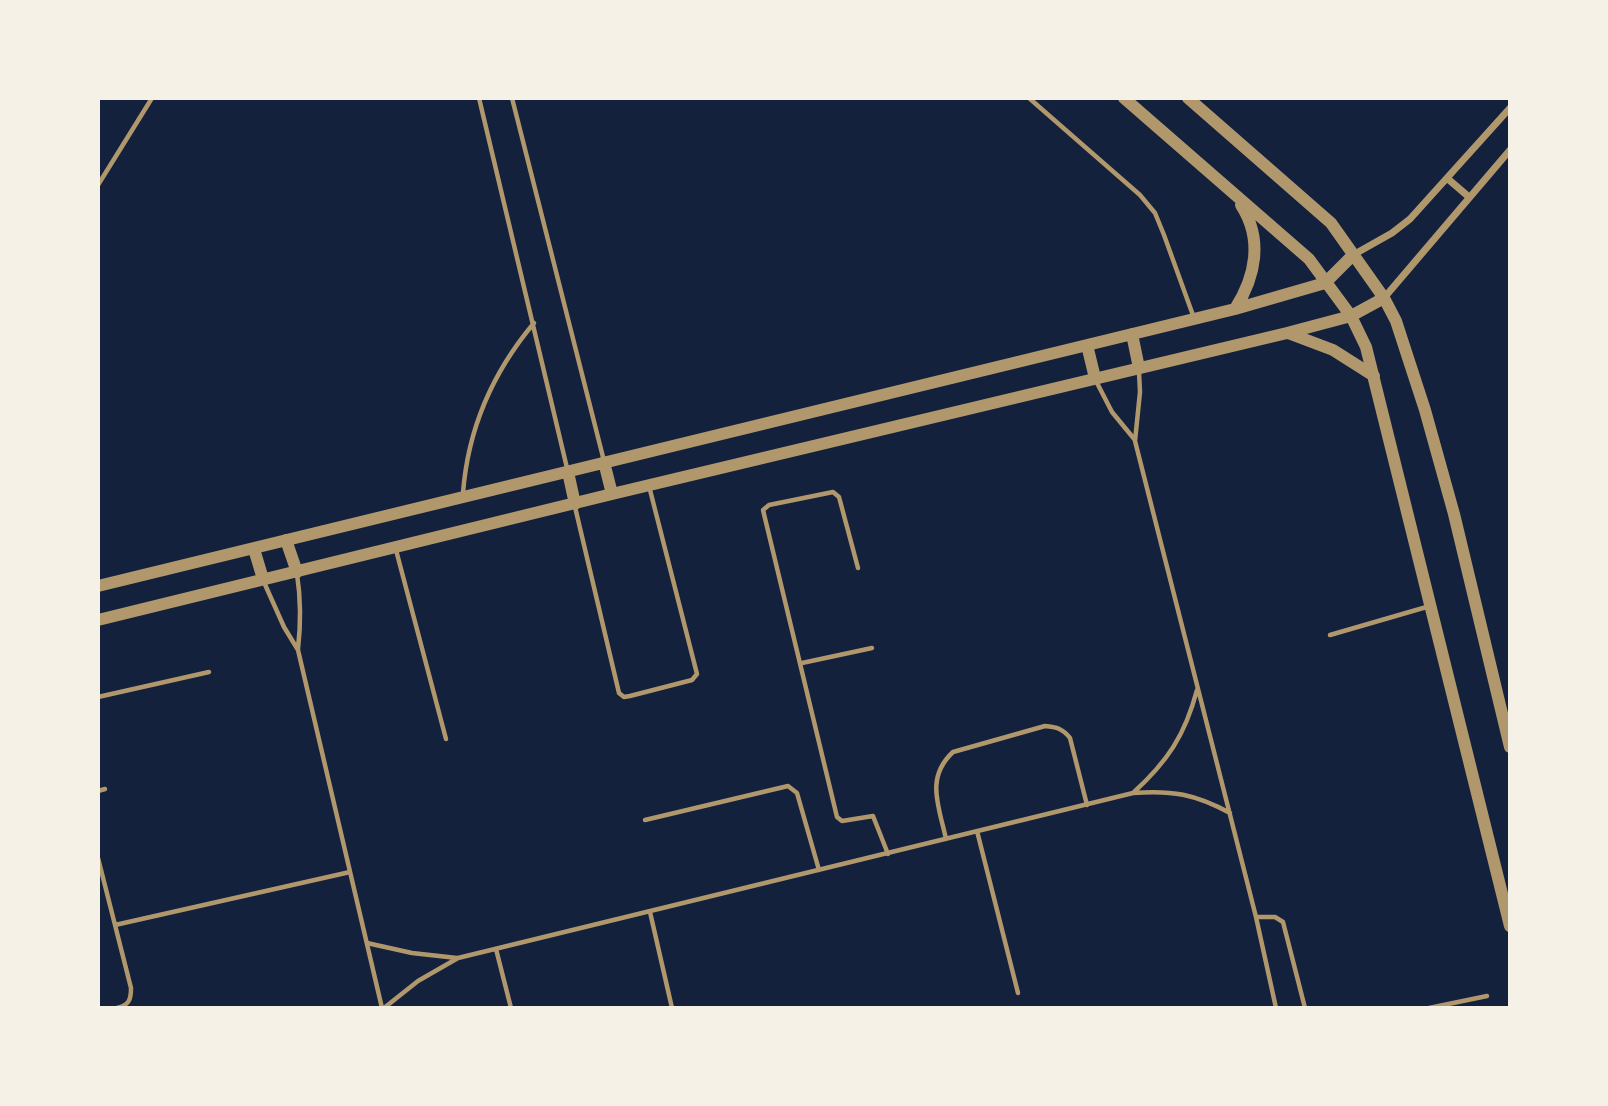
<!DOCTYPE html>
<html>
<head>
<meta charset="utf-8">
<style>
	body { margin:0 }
	#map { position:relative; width:1608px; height:1106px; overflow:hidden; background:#14213d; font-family:"Fira Sans Condensed",sans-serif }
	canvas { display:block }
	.frame { position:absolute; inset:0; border:100px solid #f6f1e7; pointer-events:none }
</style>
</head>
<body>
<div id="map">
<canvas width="1608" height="1106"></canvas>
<div class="frame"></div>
</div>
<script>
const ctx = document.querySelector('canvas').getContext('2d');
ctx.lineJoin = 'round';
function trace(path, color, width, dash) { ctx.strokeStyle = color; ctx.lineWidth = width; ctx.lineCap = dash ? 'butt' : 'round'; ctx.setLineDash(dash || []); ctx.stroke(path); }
const service = new Path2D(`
	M479,98L567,468
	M512,98L604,461
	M1029,98L1140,195L1155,213L1164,235L1194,318
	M98,185L152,98
	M1139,372L1140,392L1135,441L1256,917L1276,1008
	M1096,381L1112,412L1135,440
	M463,493C468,428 492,373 534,323
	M575,507L619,693L624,697L630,696L692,680L697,674L649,486
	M396,550L446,739
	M858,568L839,497L833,492L769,505L763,510L837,817L842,821L873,816L888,854
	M297,574C301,600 301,623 298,649
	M263,580L284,627L298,650L382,1008
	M1330,635L1430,606
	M802,663L872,648
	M98,697L209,672
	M98,791L105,789
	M1133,793C1168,761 1185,735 1197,690
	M645,820L788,786L797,793L819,870
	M977,831L1018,993
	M946,839C939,806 925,778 953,752L1045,726C1057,727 1063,729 1070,738L1087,805
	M98,858L131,988C131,1000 129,1005 117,1008
	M650,912L672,1008
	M1256,917H1275L1283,922L1305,1008
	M115,925L350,872
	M367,943L412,953L457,958
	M496,949L511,1008
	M384,1008L418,981L458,958L1133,793C1172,790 1195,794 1230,813
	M1429,1008L1487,996`);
const minor = new Path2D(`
	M1448,179L1469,197
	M1353,255L1392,233L1410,219L1510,108
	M1384,298L1510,150`);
const tertiary = new Path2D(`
	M1124,98L1309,259L1351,316L1366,347L1510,926
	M1188,98L1331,223L1384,298L1396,321L1425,410L1454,514L1510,747
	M1235,309C1256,276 1263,239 1241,205
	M1288,333L1333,350L1374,376
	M1132,334L1139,368
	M1087,345L1095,378
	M604,462L612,494
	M568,472L575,504
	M286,540L297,572
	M254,549L263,579
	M98,586L1235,309L1325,283L1353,255
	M98,620L612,494L1287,333L1351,316L1384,298`);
trace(service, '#b1986c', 4.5);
trace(minor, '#b1986c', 7);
trace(tertiary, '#b1986c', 12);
</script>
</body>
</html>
